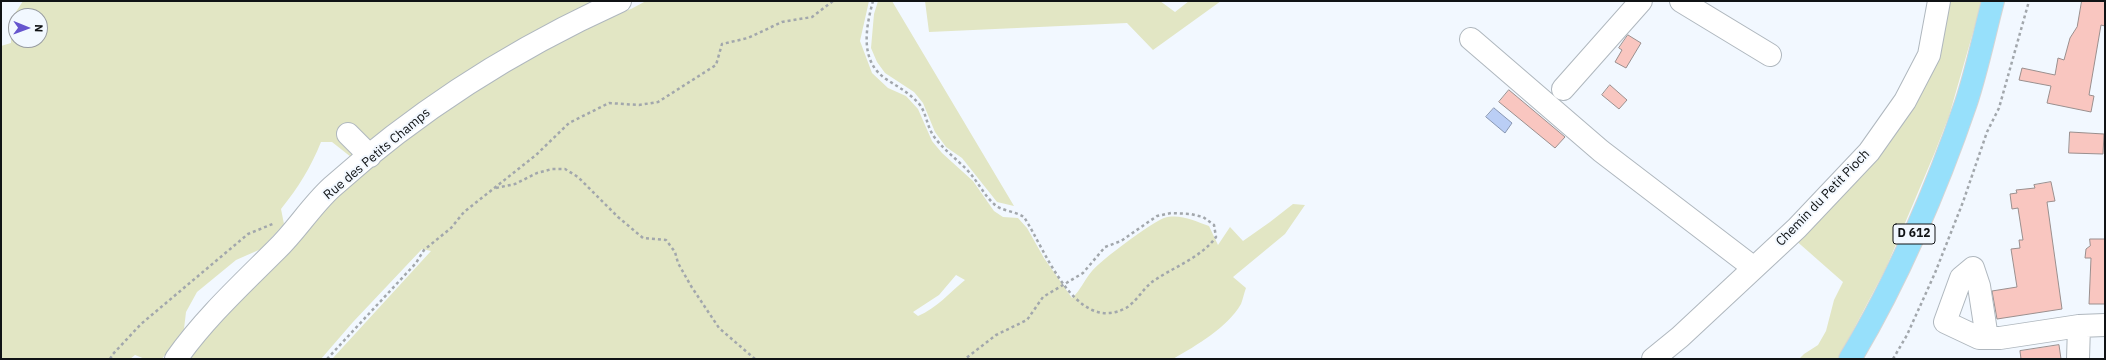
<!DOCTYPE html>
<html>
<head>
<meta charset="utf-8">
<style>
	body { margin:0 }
	#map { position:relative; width:2106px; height:360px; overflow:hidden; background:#f2f8ff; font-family:"IBM Plex Sans",sans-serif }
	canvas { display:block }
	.frame { position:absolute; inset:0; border:2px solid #101315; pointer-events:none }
	.north { position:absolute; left:8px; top:8px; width:40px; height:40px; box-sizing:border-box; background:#f2f8ff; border:1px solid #989ca1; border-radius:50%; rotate:91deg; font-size:11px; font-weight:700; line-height:16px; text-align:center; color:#101315 }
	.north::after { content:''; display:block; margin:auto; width:14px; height:18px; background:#6655ce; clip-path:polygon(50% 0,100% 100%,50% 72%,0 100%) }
</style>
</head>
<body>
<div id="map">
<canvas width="2106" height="360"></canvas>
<div class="frame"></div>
<div class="north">N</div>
</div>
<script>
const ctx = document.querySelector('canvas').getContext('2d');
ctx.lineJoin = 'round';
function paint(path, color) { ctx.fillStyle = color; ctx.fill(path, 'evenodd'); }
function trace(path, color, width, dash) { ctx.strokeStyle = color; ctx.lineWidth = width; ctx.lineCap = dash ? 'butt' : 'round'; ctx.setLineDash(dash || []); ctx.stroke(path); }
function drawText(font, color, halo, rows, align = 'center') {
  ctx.font = font + ' "IBM Plex Sans",sans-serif'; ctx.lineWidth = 4; ctx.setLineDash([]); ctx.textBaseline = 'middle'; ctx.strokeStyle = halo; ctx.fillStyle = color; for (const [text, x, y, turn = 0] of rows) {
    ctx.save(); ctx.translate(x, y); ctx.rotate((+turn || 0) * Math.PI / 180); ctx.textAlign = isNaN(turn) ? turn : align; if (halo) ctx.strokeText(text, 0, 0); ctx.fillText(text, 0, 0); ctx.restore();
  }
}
const green = new Path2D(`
	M23,1H613L405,124L371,139L351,157L332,142H321C311,167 298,188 281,209L284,224L261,249L236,260L197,292L186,312L184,329L162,359H145L135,355L130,359H1V46L11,43L12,18ZM16,16H40V40H16Z
	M646,1H869L860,41L872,73L888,88L906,96L918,109L932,141L942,153L973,181L994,211L1003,217L1018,218L1027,228L1044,258L1072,298C1081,290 1084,280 1092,271C1101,260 1151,223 1164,218C1179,213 1195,221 1209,226L1218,245L1230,227L1243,241L1270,222L1293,204L1305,205L1285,234L1233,277L1246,288C1244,293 1243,299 1241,304C1227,328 1197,345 1173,359H332L431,251L422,249L353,322L321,359H183L335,193L437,115L532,56L571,37L608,17L631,9ZM956,275L965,280C949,293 937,308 918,316L913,312L939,295Z
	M878,1H892L1014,206L997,202L962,158L946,147L935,132L923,103L914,92L885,73L877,62L871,48L874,14Z
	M925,1H1160L1175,12L1189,1H1221L1153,50L1127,23L929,32Z
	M1944,1H1982L1949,116L1935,152L1886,268L1838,359H1799L1804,354L1818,345L1826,331L1834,300L1843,282L1793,238L1864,168Z`);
const water = new Path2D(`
	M1494,108L1512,123L1505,133L1486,117Z`);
const building = new Path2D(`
	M2082,1H2105V26L2101,25L2089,95L2094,96L2091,112L2047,103L2051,86L2019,80L2022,68L2055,75L2058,58L2064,60L2070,38L2077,27Z
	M1628,35L1641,43L1626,68L1615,62L1622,50L1619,48Z
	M1610,85L1627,100L1619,109L1602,95Z
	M1509,90L1565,137L1555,148L1499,102Z
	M2070,132L2104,134L2103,154L2069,153Z
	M2051,182L2055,201L2047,202L2062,309L1997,319L1992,291L2017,287L2011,249L2020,248L2019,240H2023L2018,208L2012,209L2010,194L2017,193L2016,190L2035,188L2034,185Z
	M2090,239H2105V304H2089L2091,258H2085L2086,249L2090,246Z
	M2059,345L2061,359H2021L2020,351Z`);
const path = new Path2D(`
	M873,1C866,27 859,61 886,79C898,87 910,93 920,105C927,115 927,128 935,138C945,151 958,160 969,172C978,182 984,195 994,204C1001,211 1015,211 1024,217C1045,249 1075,335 1126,308C1136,302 1143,289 1152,282C1173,267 1201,258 1216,237L1214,225L1203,217L1191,214L1171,213L1157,216L1121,241L1105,247L1083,273L1043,297L1027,320L996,335L965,359
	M496,188L515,184L537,173L552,169H565L578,177L618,217L643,238L666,240L675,252L678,263L691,286L719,328L755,359
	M110,359L113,354L141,324L248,234L275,223
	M327,359L416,263L424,250L451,228L464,212L536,155L569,123L609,103L639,105L658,102L716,65L722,44L748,38L782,22L812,17L833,1
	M1893,359L1907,335L1935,273L1963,202L1987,132L1999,108L2029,1`);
const minor = new Path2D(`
	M1681,1L1770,55
	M1471,39L1601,151L1754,268
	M1563,89L1641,1
	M348,134L370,156
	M1987,338L1979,286L1973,268L1961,278L1945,322L1979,338H2000L2079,326L2105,325
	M176,359C204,319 241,285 276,250C296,231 311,206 332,187C417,111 516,48 620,1
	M1653,359L1680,337L1797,228L1869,152L1905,101L1929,55L1939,1
	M2078,359L2079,326`);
const highway = new Path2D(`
	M1850,359C1896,283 1937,188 1966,103C1977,70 1984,35 1993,1`);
const shields = [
	[1914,234,42]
];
const shieldNames = [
	["D 612",1914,234]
];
const streetNames = [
	["Rue des Petits Champs",377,154,-40],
	["Chemin du Petit Pioch",1823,198,-46]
];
paint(green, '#e2e6c4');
paint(water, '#bacef5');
trace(water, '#8796b2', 1);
paint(building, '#f9c6c0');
trace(building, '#9a8f8e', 1);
trace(minor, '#afb7be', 24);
trace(highway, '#d4d5d5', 24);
trace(path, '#a2a7ac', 2.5, [3, 3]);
trace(minor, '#fff', 22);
trace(highway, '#97e0fb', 22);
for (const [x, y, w] of shields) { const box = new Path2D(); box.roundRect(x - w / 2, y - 10, w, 20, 3); ctx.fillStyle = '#f2f8ff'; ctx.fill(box); trace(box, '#101315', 1); }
drawText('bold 12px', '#101315', null, shieldNames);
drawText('13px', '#101315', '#f2f8ff', streetNames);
</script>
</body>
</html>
